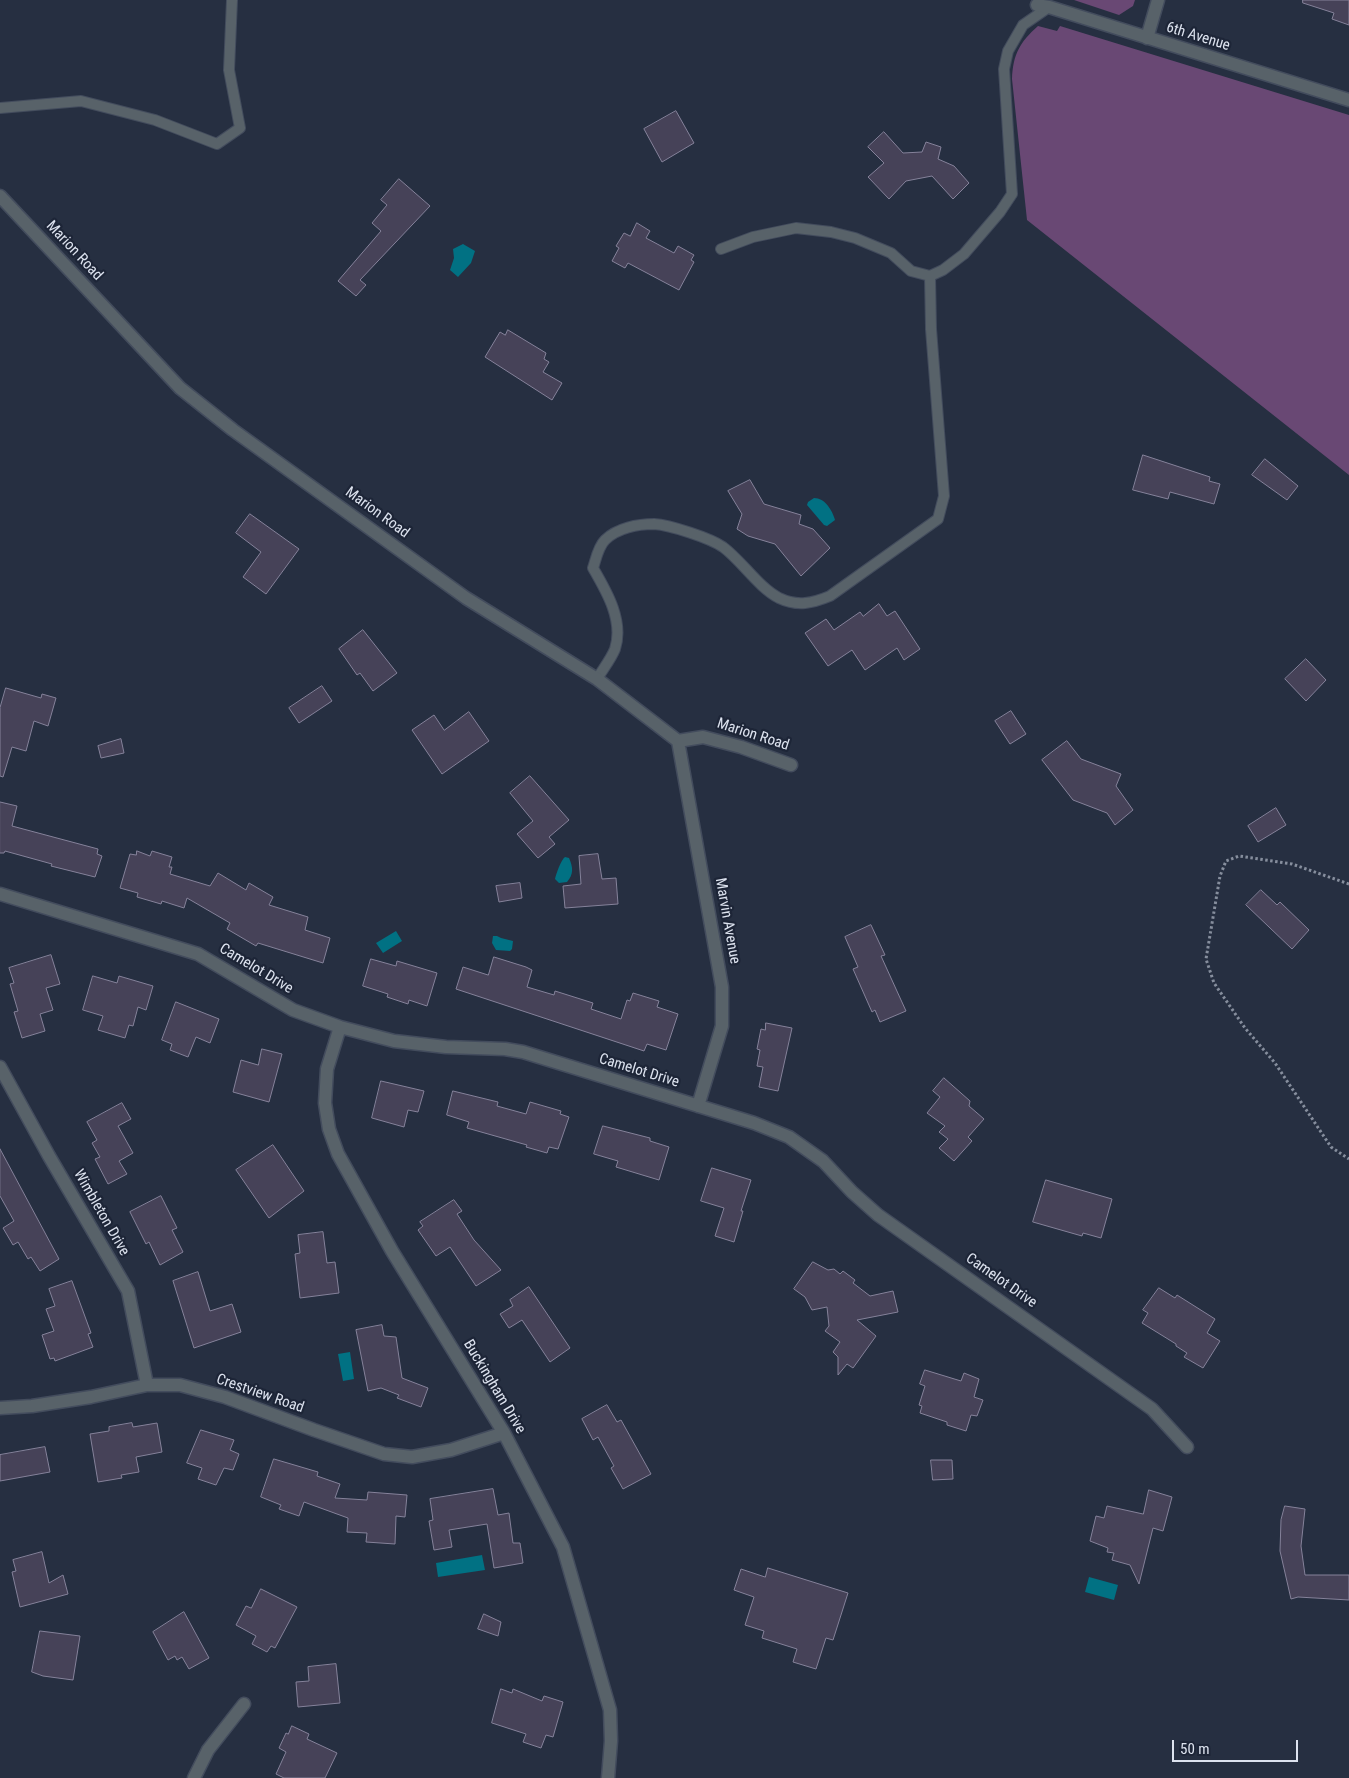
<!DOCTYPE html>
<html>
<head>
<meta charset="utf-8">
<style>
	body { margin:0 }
	#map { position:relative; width:1349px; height:1778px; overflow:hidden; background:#262f41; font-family:"Roboto Condensed",sans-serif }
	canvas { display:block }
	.scale { position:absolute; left:1172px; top:1740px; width:126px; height:22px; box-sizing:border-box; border:2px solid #dde3ef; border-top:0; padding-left:6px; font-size:15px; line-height:18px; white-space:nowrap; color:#dde3ef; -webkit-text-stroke:4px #1d2537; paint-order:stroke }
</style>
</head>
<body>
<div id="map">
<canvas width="1349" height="1778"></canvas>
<div class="scale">50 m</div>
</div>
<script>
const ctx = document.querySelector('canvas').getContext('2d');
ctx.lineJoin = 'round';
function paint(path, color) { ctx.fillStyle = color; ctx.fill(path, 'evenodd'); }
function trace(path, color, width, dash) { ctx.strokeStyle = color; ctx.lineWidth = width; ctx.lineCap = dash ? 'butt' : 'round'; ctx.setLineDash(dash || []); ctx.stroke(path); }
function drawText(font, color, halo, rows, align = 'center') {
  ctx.font = font + ' "Roboto Condensed",sans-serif'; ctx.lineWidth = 4.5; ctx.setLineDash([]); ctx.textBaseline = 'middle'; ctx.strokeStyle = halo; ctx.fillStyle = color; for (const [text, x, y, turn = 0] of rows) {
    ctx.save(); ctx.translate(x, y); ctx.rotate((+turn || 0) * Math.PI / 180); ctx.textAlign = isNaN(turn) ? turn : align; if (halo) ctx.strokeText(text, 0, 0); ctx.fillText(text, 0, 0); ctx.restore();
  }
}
const green = new Path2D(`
	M1074,0H1135L1133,6L1119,15Z
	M1038,26L1057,31L1060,26L1349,115V475L1027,220L1012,79C1013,54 1020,42 1038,26Z`);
const water = new Path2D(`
	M463,244L475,251L471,263L458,277L450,270L454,258L453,249Z
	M814,498C825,498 832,510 835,520L827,526L824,525L807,505L808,502Z
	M565,857L569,858C573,867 574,874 567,882L559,883L555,879C556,874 561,860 565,857Z
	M396,931L402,941L383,953L376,943Z
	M493,936H497L501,938L513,941L512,949L510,951L496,950L492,943Z
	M350,1352L354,1379L343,1381L338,1354Z
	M482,1555L485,1570L438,1577L436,1563Z
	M1089,1577L1118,1585L1114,1600L1085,1592Z`);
const building = new Path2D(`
	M1303,0H1349V25L1332,19L1334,13L1303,3Z
	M676,111L694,143L662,162L644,129Z
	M884,132L903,153L922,152L926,142L941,147L938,159L954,166L969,183L953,199L932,176L906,181L889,199L868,177L884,163L868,147Z
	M399,179L430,206L360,280L366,285L356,296L338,281L381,231L372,223L387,205L381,200Z
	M637,223L650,231L646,238L674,253L678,246L694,255L691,260L694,262L679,290L628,263L625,268L612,261L619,248L616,246L624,233L630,236Z
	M508,330L546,353L544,359L549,362L543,372L562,383L552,400L485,357L500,332L505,335Z
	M1143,455L1210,477L1209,481L1220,484L1214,504L1170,492L1168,499L1133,490Z
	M1265,459L1298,486L1287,500L1252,475Z
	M750,480L764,504L801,515L799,524L813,529L830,548L801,576L775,544L748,536L737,529L742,514L728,491Z
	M250,514L299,549L266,594L243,577L261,552L236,533Z
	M879,604L887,616L895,611L920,649L904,660L897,648L865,670L852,650L828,666L805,633L826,619L834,630L860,612L863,616Z
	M363,630L397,673L373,691L360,673L357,675L339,649Z
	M1306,659L1326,680L1306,701L1285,679Z
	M322,686L332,701L299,723L289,708Z
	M6,688L41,698L42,694L56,698L48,726L34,721L26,751L12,747L3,777L0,776V708Z
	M1011,711L1026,734L1010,744L995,721Z
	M469,712L489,741L442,774L412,730L434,715L444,730Z
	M121,739L124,753L101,758L98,746Z
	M1067,741L1081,759L1121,774L1116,786L1133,810L1115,825L1107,813L1073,800L1042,760Z
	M530,776L569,820L549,837L555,844L538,858L517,834L533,821L510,793Z
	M0,802L17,806L12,826L98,849L97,854L102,856L95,877L51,866L52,864L5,851L4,853H0Z
	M1276,808L1286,825L1258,842L1248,826Z
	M137,851L150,856L152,851L172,857L169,867H172L170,874L210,886L218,873L246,890L249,883L273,897L269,905L308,917L305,930L330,938L323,963L258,943L256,946L227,929L230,923L187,898L184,908L162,901L161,904L137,897L138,893L120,888L130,854L136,855Z
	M598,854L602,879L616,878L618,904L565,908L563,886L581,884L579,856Z
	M520,883L522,898L499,902L496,886Z
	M1261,890L1277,905L1280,902L1309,930L1292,949L1246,905Z
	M871,925L885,955L881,956L906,1011L880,1022L875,1010L872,1012L853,969L858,967L845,937Z
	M51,955L60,984L46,988L53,1010L40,1014L45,1031L22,1038L14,1012L18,1011L10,984L14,983L9,968Z
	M494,957L526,967L532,970L527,987L554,995L555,991L593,1003L591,1009L621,1019L627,1000L630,1001L633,993L659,1001L657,1007L678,1014L666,1050L647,1044L644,1051L456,989L463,967L488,975Z
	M371,959L396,966L397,961L437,973L427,1006L409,1000L408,1004L387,997L388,994L363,986Z
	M93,976L117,983L119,976L153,986L146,1010L138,1007L133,1026L129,1025L125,1038L98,1030L103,1016L83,1010Z
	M176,1002L219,1019L210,1043L196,1037L188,1057L170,1050L172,1044L162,1040Z
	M766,1023L792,1028L778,1091L759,1087L763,1067L757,1066L760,1050L757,1049L761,1029L765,1030Z
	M262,1049L282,1054L269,1102L233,1092L241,1060L258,1065Z
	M944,1078L970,1101L969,1106L984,1119L968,1137L972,1141L954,1161L939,1148L948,1139L939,1132L945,1126L927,1113L940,1097L933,1091Z
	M381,1081L424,1091L418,1112L408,1110L404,1127L372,1118Z
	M453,1091L498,1102L497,1106L526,1114L530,1102L561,1111L560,1114L569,1117L558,1149L549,1147L547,1153L526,1147L527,1145L467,1128L469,1122L447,1115Z
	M122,1103L131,1119L118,1126L133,1153L119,1161L127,1174L108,1184L95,1159L100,1157L92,1143L97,1140L87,1122Z
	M603,1126L650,1138V1141L669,1147L659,1180L616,1167L618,1161L594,1154Z
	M273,1145L304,1191L269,1218L236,1170Z
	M0,1149L59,1259L40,1271L31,1257L28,1259L18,1242L13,1245L3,1228L14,1221L0,1196Z
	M712,1168L751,1180L741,1211H743L734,1242L715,1236L724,1208L701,1201Z
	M1046,1180L1112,1199L1101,1238L1083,1233L1082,1236L1033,1222Z
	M161,1196L177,1228L172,1230L183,1252L160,1265L149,1242L146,1244L130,1212Z
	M454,1200L462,1211L457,1214L474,1240L501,1270L476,1286L450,1247L436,1256L418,1230L423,1226L420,1222Z
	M323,1232L327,1263L335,1262L339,1293L300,1298L295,1254L300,1253L298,1235Z
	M813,1262L828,1270L834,1269L840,1274L843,1271L855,1280L853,1283L870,1296L893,1291L898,1312L857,1320L876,1336L853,1368L847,1364L838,1375V1357L833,1352L840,1342L825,1331L829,1326L827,1307L812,1310L805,1297L794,1289Z
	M198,1272L210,1311L232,1304L241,1332L194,1348L173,1281Z
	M72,1281L91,1333L88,1334L93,1347L55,1361L54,1358L50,1359L42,1335L54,1331L46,1309L55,1306L49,1289Z
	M529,1287L570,1348L550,1362L522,1320L509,1328L500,1314L513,1306L510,1300Z
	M1159,1288L1175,1298L1177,1295L1215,1319L1207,1333L1220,1341L1203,1368L1184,1357L1187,1353L1176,1346V1344L1142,1323L1148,1313L1143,1310Z
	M382,1325L384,1336L396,1337L402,1378L428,1388L421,1407L397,1398L399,1395L381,1388L368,1391L356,1330Z
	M925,1370L961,1381L964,1373L979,1379L974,1397L983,1400L977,1416L971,1415L966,1431L947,1425V1422L920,1413L922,1406L919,1405L925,1386L920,1384Z
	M607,1405L617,1422L621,1420L651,1474L623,1489L611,1468L614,1466L598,1437L593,1440L582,1419Z
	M132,1423L133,1427L157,1423L162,1452L136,1457L139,1472L121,1475L122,1478L98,1482L90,1434L109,1431V1427Z
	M201,1430L234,1440L230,1450L239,1454L233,1470L224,1468L216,1485L198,1479L202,1468L187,1463Z
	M45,1447L50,1472L0,1481V1455Z
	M274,1459L318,1472L317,1476L340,1484L335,1498L367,1500L368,1492L407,1495L405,1517L396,1516L395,1544L366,1542L367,1533L347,1532L348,1518L304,1502L299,1516L279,1509L281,1505L261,1497Z
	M931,1460H952L953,1479L933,1480Z
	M493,1489L498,1515L509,1513L513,1543H520L523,1563L494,1568L487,1524L449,1530L452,1547L434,1550L429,1521L433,1520L430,1499Z
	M1149,1490L1172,1497L1163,1531L1153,1528L1139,1584L1130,1565L1112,1560L1114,1553L1107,1552L1108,1548L1090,1541L1096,1516L1104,1518L1107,1506L1143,1514Z
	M1285,1506L1305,1509L1301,1546L1305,1575H1349V1600L1298,1597L1291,1599L1280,1551L1281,1520Z
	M42,1552L49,1583L63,1575L68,1594L20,1607L12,1572L16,1571L13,1560Z
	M768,1568L848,1593L833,1640L826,1638L816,1669L793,1662L797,1649L762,1638L764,1631L745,1625L754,1597L734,1590L741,1569L765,1577Z
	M261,1589L297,1607L275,1648L271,1646L267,1652L252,1644L256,1636L236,1625L246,1606L251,1608Z
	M184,1612L209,1658L189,1669L182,1657L177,1660L175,1656L168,1660L153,1632Z
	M484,1614L501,1622L498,1636L478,1629Z
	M40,1631L80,1636L73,1680L43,1676L32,1672Z
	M336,1664L340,1703L298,1707L296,1682L309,1681L308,1667Z
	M501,1689L512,1693L513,1689L542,1701L544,1696L563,1702L553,1737L546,1735L541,1748L523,1742L526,1734L492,1723Z
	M292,1726L309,1734L307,1739L337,1753L325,1778H284L276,1774L286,1752L279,1748L286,1733L288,1734Z`);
const path = new Path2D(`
	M1349,884L1292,864L1239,856L1226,861L1220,876L1206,959L1214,983L1245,1028L1275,1063L1331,1147L1349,1159`);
const service = new Path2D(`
	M0,108L81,101L155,120L217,144L240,128L229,70L232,0
	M721,249L753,237L796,228L831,232L855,238L891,253L911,271L930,276L943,270L964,254L1000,212L1012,194L1004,69L1008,51L1023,25L1049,7
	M597,679C603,669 611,659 615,649C624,621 607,592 593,568C596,559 598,547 605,540C617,528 638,524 654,524C670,525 710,538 723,547C742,561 758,587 779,598C798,607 813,603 830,596L938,519L944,496L931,329L930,276`);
const minor = new Path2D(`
	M1037,5L1049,7L1349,100
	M1147,38L1158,0
	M0,196L180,388L233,430L466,598L597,679L678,741L703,737L741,747L791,765
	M678,741L722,987V1026L698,1106
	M0,894L198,954L293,1010L340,1027L394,1041L446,1047L505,1049L523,1052L754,1123L789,1137L823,1161L852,1192L878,1215L1152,1409L1187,1447
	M340,1027L327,1069L325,1103L329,1129L338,1154L392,1251L504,1433L563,1547L610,1710L611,1741L608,1778
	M0,1067L49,1156L128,1291L147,1385
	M0,1408L32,1406L91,1397L147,1385H180L225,1397L314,1430L384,1454L412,1457L451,1450L504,1433
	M194,1778L208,1750L244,1704`);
const streetNames = [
	["6th Avenue",1198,37,17],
	["Marion Road",74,251,47],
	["Marion Road",377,513,36],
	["Marion Road",753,735,18],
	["Marvin Avenue",727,921,80],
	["Camelot Drive",256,969,31],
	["Camelot Drive",639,1071,17],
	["Wimbleton Drive",101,1213,60],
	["Camelot Drive",1001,1281,35],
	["Buckingham Drive",494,1387,59],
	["Crestview Road",260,1394,19]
];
paint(green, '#694874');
paint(water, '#017183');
paint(building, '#464258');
trace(building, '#85829a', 1);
trace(service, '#434c5d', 12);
trace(minor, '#434c5d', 15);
trace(path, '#868e9d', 3, [2.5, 2.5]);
trace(service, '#586269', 10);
trace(minor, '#586269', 12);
drawText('15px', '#dde3ef', '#1d2537', streetNames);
</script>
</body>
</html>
